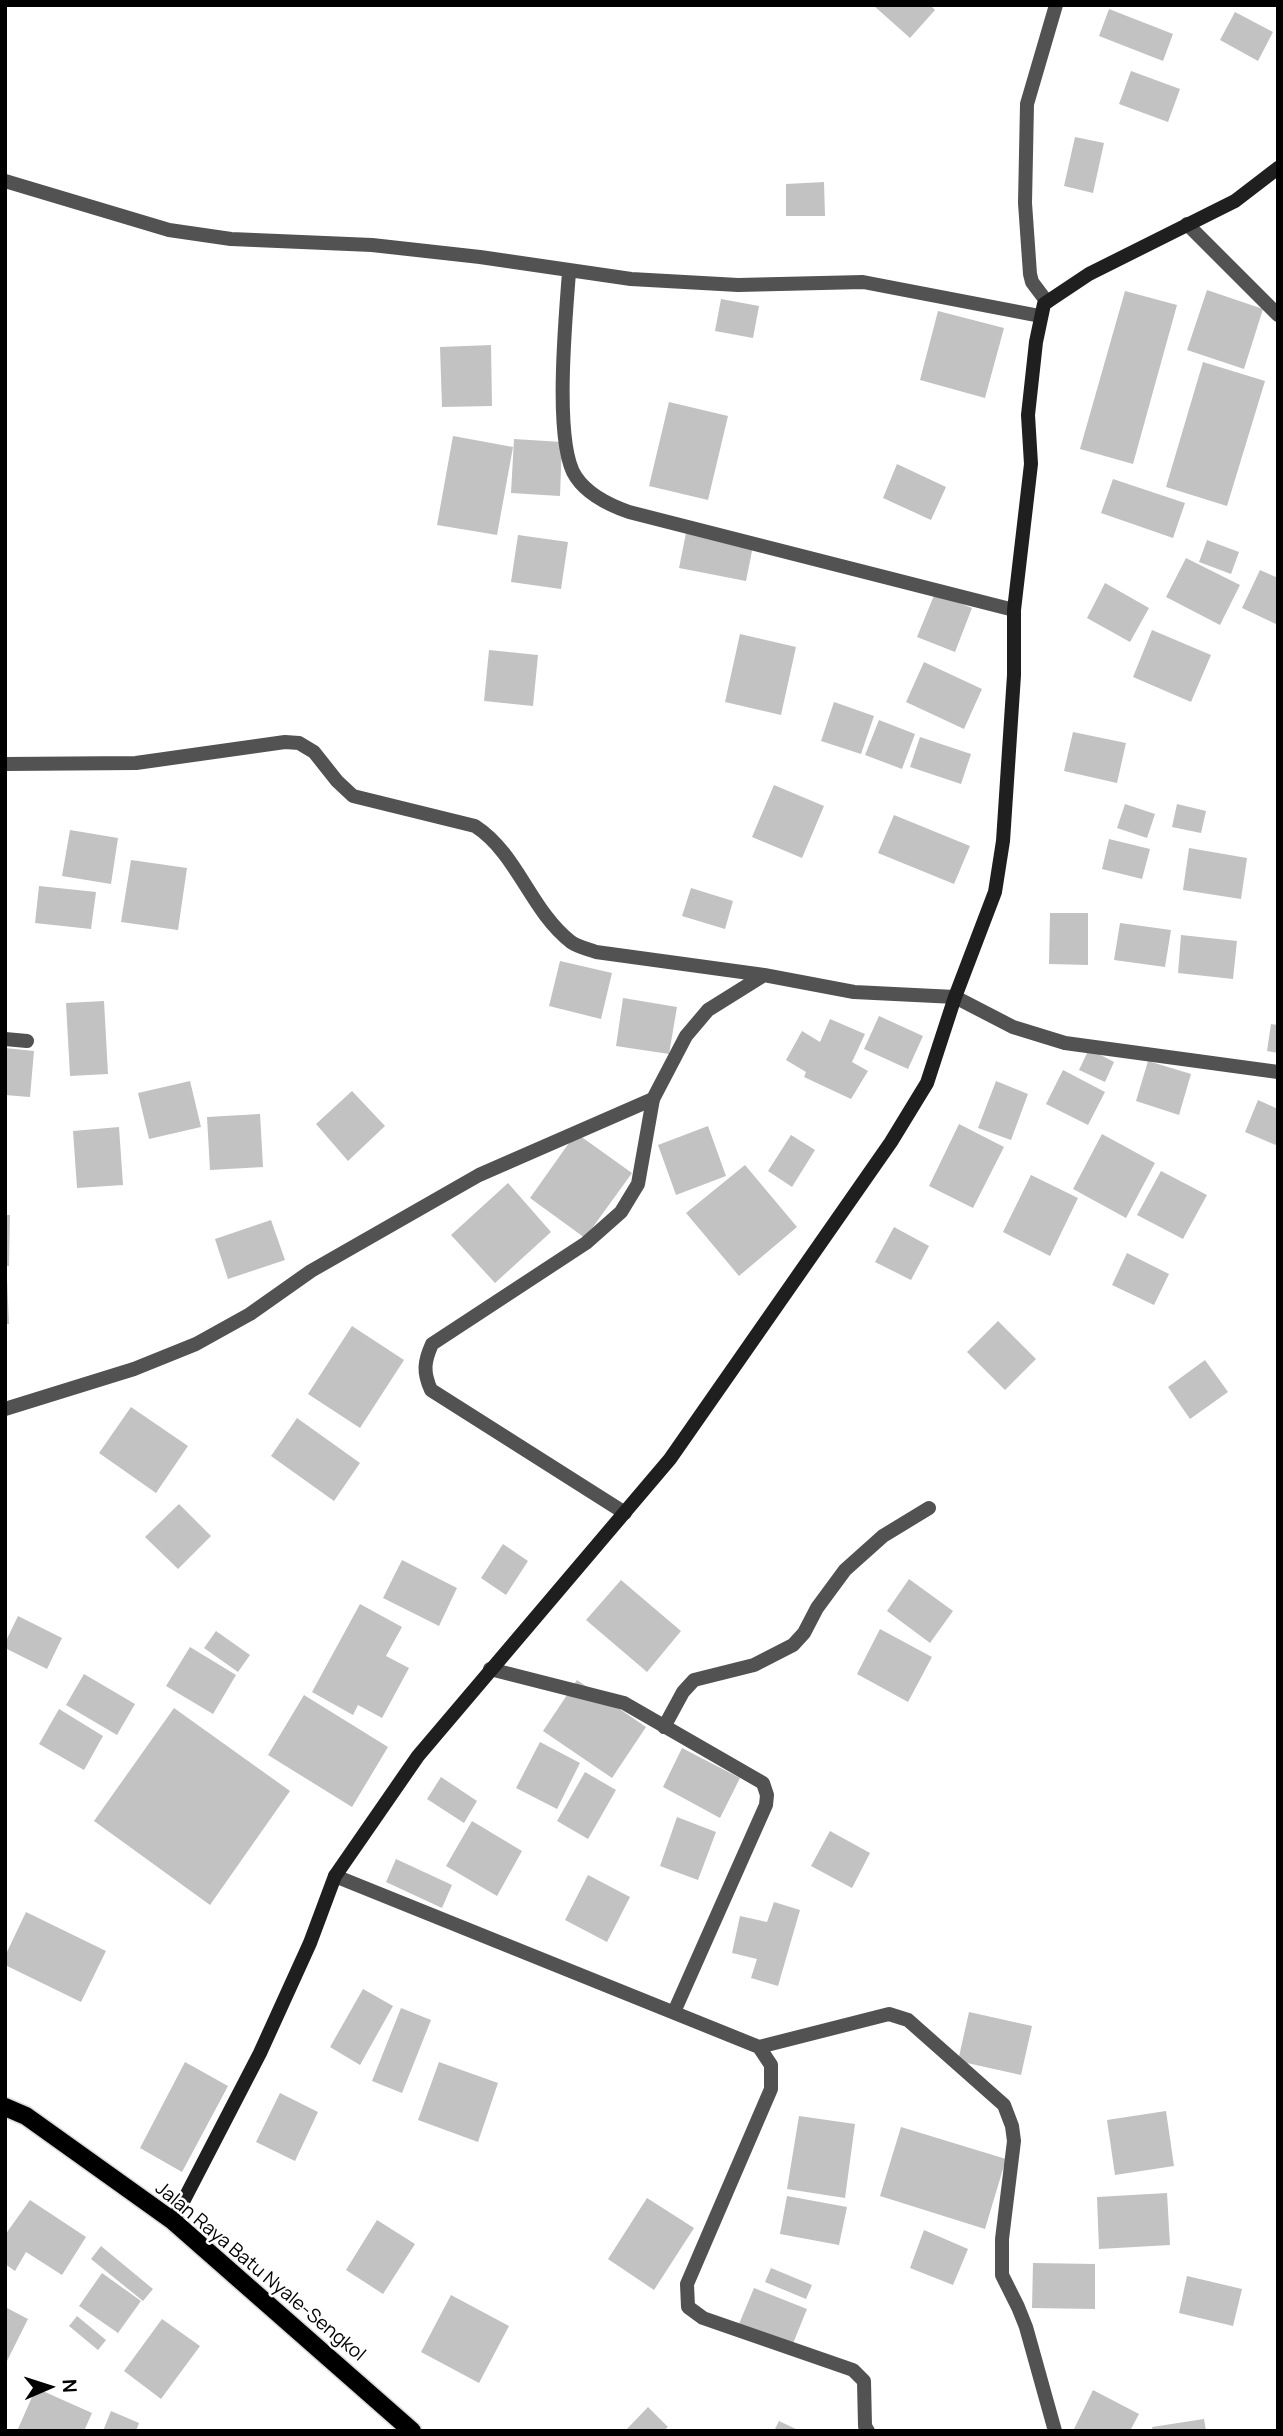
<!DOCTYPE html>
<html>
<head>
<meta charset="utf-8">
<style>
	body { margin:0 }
	#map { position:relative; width:1283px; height:2436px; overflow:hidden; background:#fff; font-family:Manrope,sans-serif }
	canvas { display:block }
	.frame { position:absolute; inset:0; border:7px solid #000; pointer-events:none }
	.north { position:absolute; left:14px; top:2352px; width:70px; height:70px; -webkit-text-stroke:5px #fff; paint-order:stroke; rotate:87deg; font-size:19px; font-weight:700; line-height:28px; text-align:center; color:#000 }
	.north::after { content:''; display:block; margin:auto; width:24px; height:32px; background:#000; clip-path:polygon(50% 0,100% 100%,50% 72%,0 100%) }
</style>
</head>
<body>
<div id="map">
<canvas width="1283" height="2436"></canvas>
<div class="frame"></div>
<div class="north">N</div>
</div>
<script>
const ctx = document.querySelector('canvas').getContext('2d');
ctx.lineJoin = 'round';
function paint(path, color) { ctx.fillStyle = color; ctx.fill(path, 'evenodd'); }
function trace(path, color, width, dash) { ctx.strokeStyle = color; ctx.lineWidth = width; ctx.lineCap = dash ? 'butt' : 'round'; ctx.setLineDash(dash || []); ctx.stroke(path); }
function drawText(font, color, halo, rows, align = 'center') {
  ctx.font = font + ' Manrope,sans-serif'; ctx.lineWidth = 5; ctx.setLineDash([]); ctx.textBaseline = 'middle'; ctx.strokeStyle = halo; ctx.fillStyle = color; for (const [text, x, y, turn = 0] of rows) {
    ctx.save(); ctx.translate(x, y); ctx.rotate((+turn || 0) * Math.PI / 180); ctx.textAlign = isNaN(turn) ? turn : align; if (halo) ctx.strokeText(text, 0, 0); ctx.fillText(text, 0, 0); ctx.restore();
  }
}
const building = new Path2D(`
	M873,5H930L935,10L910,38Z
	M1109,9L1173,34L1163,61L1099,36Z
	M1235,12L1273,32L1258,61L1220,40Z
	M1131,71L1180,89L1168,122L1119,104Z
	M1075,137L1104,143L1093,193L1064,186Z
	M824,182L825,216H786V184Z
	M1207,290L1263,309L1244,369L1187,350Z
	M1125,291L1177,305L1133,464L1080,449Z
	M721,299L759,306L753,338L715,331Z
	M938,311L1004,328L985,398L920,380Z
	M491,345L492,406L442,407L440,347Z
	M1203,362L1265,381L1227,506L1166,487Z
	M669,402L728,416L708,500L649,486Z
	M453,436L513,447L497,535L437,525Z
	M514,439L562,442L560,496L511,493Z
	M897,464L946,487L931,520L883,498Z
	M1113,479L1185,503L1173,538L1101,513Z
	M686,533L753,546L746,581L679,568Z
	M518,535L568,542L561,589L511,582Z
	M1207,540L1239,552L1231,574L1199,562Z
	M1186,558L1240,585L1220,625L1166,597Z
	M1260,570L1278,578V625L1242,608Z
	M1105,583L1149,608L1130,642L1087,618Z
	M935,593L972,608L955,652L917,637Z
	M1152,630L1211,655L1191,702L1133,677Z
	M740,634L796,647L781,715L725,702Z
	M489,650L538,655L533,706L484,701Z
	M924,662L982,689L964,729L906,702Z
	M834,702L874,716L861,754L821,741Z
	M879,720L915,734L902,769L865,755Z
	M1073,732L1126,743L1117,783L1064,771Z
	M920,737L971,754L961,784L910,767Z
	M774,785L824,806L802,858L752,837Z
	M1125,804L1155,814L1147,838L1117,828Z
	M1177,804L1206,811L1201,833L1172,827Z
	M894,815L970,846L954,884L878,853Z
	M70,830L118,838L111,884L62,876Z
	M1109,839L1150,849L1142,879L1102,869Z
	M1189,848L1247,858L1241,899L1183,890Z
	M131,860L187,868L178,930L121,922Z
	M39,886L96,892L91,929L35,923Z
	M691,888L733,901L725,929L682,916Z
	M1050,913H1088V965L1049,964Z
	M1120,923L1171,930L1165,967L1114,960Z
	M1181,935L1237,941L1233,979L1178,973Z
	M560,961L612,973L601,1019L549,1006Z
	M623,998L677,1007L669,1054L616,1046Z
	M104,1001L108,1074L70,1076L66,1003Z
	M879,1016L923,1036L908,1069L864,1049Z
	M830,1019L865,1034L852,1062L868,1071L851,1099L804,1077L806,1072L786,1060L802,1031L820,1042Z
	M1271,1024L1278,1025V1053L1267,1051Z
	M5,1048L34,1051L30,1097L5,1095Z
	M1089,1049L1114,1062L1105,1082L1079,1070Z
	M1148,1061L1191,1074L1179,1115L1136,1101Z
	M1063,1070L1105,1092L1088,1125L1046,1104Z
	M190,1081L201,1127L149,1139L138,1093Z
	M996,1081L1028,1094L1011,1140L978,1128Z
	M352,1091L385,1126L348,1161L316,1124Z
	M1258,1100L1278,1109V1146L1245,1132Z
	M260,1114L263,1167L210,1170L207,1117Z
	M959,1124L1004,1147L973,1208L929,1186Z
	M708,1126L726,1176L676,1195L658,1145Z
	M119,1127L123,1185L77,1188L73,1131Z
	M576,1133L632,1173L585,1238L530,1198Z
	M1102,1134L1155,1163L1126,1218L1073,1189Z
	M791,1135L815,1150L792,1187L768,1171Z
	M745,1165L797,1227L739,1276L686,1213Z
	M1161,1171L1207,1195L1183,1239L1137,1215Z
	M1031,1175L1078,1198L1050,1256L1003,1232Z
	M508,1183L551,1232L495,1283L451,1235Z
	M5,1215H10L9,1266H5Z
	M271,1220L285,1260L228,1279L215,1239Z
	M894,1227L929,1246L911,1280L875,1262Z
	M1127,1253L1169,1274L1154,1305L1112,1285Z
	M5,1278H7L9,1324H5Z
	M998,1321L1036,1359L1005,1390L967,1352Z
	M352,1326L404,1360L360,1428L308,1394Z
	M1205,1360L1228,1392L1190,1419L1168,1387Z
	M131,1407L188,1446L156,1493L99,1453Z
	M297,1418L360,1463L334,1501L271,1456Z
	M179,1504L211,1536L178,1569L145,1537Z
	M503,1544L528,1561L506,1595L481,1578Z
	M402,1560L457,1588L439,1626L383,1598Z
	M909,1579L953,1611L930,1643L887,1611Z
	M621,1580L681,1631L647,1672L586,1620Z
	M360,1604L402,1627L386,1656L409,1668L382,1718L358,1705L353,1715L312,1692Z
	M18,1616L62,1638L47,1669L5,1648V1643Z
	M880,1629L932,1657L908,1702L857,1674Z
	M216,1631L250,1655L238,1672L204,1648Z
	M190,1647L236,1675L213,1714L166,1686Z
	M84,1674L135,1704L117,1735L66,1705Z
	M577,1680L646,1727L612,1778L543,1731Z
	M304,1695L388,1747L352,1807L268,1755Z
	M174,1708L290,1791L210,1905L94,1821Z
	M59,1709L103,1736L84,1770L39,1744Z
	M540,1742L580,1763L557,1809L516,1788Z
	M682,1748L740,1778L720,1818L663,1787Z
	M585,1772L616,1790L588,1839L557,1821Z
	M441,1777L477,1801L464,1823L427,1799Z
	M677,1817L716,1832L698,1880L660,1866Z
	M472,1821L522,1851L497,1896L446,1866Z
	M830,1831L870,1853L852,1888L811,1866Z
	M396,1859L452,1885L442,1908L386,1882Z
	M588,1875L630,1897L607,1942L565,1920Z
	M774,1902L800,1910L778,1986L751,1978L757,1959L732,1953L740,1916L767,1922Z
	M26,1912L106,1951L81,2002L5,1965V1956Z
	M363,1989L393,2006L360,2065L330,2047Z
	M401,2008L431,2020L402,2093L372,2081Z
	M969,2012L1032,2026L1021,2075L958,2061Z
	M185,2062L228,2086L182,2172L140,2148Z
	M439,2062L498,2083L478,2142L418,2120Z
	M280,2093L318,2112L295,2161L256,2142Z
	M1166,2111L1174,2166L1115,2175L1107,2120Z
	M799,2116L855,2124L845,2198L787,2189Z
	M901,2127L1006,2159L985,2229L880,2196Z
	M1167,2193L1170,2245L1099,2249L1097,2197Z
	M787,2196L847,2207L839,2245L780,2234Z
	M647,2198L694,2228L654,2290L608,2259Z
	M30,2200L86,2237L62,2275L26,2252L15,2271L5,2264V2235Z
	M377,2220L415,2244L383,2294L346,2270Z
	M924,2230L968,2249L953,2285L910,2268Z
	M101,2246L153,2289L143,2301L91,2259Z
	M1033,2263L1095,2264V2309L1032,2308Z
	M771,2268L812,2285L806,2299L765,2282Z
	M102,2273L141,2301L118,2333L79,2306Z
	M1187,2276L1242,2289L1233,2326L1179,2313Z
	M754,2288L807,2309L792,2346L739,2324Z
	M451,2295L509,2326L479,2383L421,2352Z
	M5,2307L28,2319L5,2365Z
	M77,2316L106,2340L98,2350L69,2326Z
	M162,2319L200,2346L161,2399L124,2371Z
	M36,2388L92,2413L84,2431H17Z
	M1093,2390L1139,2414L1130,2431H1073Z
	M648,2407L668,2427L663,2431H625Z
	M111,2411L139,2423L136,2431H103Z
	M1204,2419L1206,2431H1153L1152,2427Z
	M779,2421L800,2431H774Z`);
const lane = new Path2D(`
	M625,1513L431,1390C423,1372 424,1362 432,1344L586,1243L621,1212L638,1184L653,1099`);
const street = new Path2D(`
	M5,181L169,230L231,239L372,245L480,257L631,279L738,285L863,282L1040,316
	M1187,224L1278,315
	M569,272C566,315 553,444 576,477C588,495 609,505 629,512L1014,610
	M1047,302L1032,282L1030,274L1025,203L1027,104L1056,5
	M5,764L136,763L285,742L299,743L314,752L337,781L353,796L475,826C518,854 530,910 571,942C578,947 588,949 596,952L764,975L854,992L955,997L1013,1027L1065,1043L1278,1072
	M5,1039L27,1041
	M5,1409L134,1369L196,1344L250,1314L311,1271L479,1175L653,1099L686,1036L708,1010L764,975
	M490,1669L624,1703L763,1783L767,1795L766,1805L674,2012
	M664,1727L683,1692L694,1680L754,1665L793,1645L804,1633L817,1608L845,1570L883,1536L929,1508
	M335,1876L759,2047L771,2065V2089L687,2284L688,2307L703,2318L853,2370L864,2381L865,2426L868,2431
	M759,2047L889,2014L908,2020L1004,2105L1012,2126L1014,2141L1002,2239V2275L1018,2307L1026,2327L1055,2431`);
const secondary = new Path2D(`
	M173,2221L260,2053L310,1943L335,1876L418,1756L670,1459L891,1142L927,1083L955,997L995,892L1003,841L1014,675V610L1031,464L1028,415L1036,342L1044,304L1089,274L1235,201L1278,168`);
const primary = new Path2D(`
	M5,2107L26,2116L173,2221L412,2431`);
const streetNames = [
	["Jalan Raya Batu Nyale-Sengkol",260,2272,40]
];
paint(building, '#c2c2c2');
trace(primary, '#dbdbdb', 21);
trace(lane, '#525252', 14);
trace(street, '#525252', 14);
trace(secondary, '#1f1f1f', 14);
trace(primary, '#000', 18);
drawText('19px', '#000', '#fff', streetNames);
</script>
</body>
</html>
